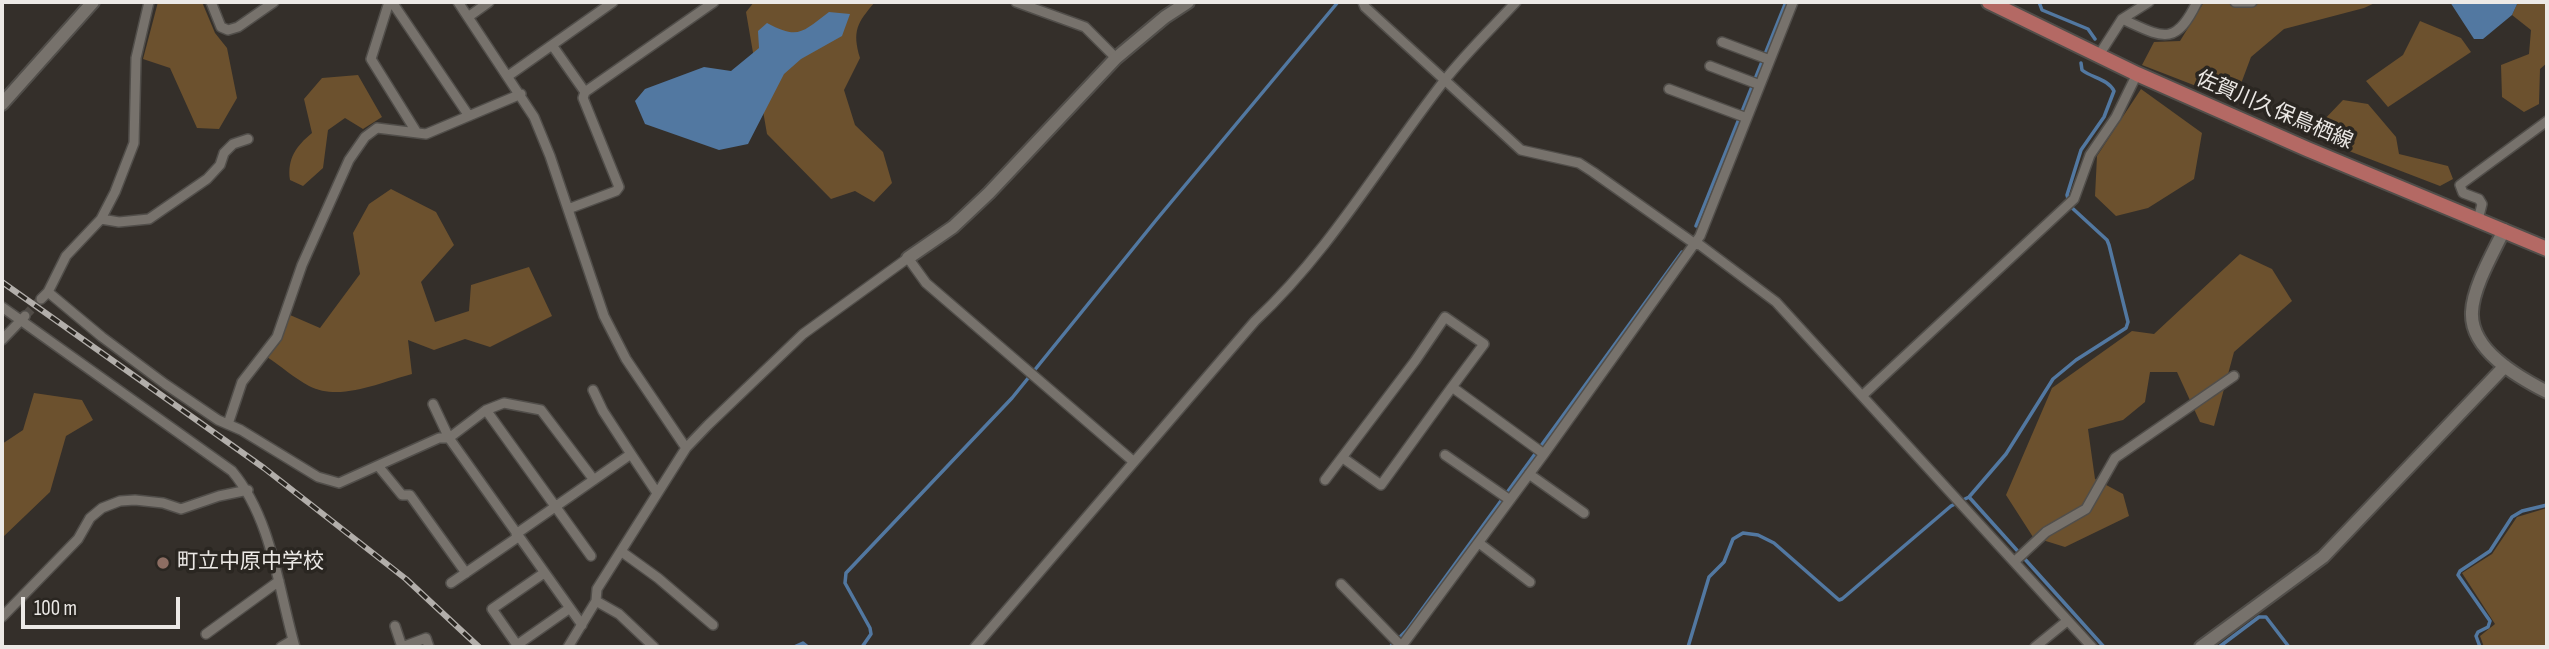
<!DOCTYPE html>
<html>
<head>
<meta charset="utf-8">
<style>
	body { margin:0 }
	#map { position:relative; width:2549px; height:649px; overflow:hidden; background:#342f2a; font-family:"Sofia Sans Condensed",sans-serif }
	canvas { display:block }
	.frame { position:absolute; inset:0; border:4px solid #ece9e6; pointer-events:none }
	.scale { position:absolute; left:21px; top:597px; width:159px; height:32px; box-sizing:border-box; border:4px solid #ece9e6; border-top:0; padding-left:9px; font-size:21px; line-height:24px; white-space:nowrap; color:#ece9e6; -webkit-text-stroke:5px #2a2621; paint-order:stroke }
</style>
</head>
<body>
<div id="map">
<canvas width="2549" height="649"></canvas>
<div class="frame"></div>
<div class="scale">100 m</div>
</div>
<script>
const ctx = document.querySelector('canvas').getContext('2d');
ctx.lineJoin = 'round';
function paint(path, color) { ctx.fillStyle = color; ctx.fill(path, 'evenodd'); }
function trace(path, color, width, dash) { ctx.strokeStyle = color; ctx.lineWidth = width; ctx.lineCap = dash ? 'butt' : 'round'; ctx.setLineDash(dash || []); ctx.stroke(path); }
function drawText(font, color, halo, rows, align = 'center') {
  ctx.font = font + ' "Sofia Sans Condensed","Noto Sans JP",sans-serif'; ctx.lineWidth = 7; ctx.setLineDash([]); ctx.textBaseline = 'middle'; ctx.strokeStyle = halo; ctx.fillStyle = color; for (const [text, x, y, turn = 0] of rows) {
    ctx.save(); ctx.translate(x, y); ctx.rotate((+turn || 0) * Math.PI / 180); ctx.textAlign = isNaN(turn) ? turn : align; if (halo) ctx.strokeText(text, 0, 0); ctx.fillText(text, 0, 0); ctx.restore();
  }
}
const green = new Path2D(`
	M158,2H202L215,33L227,48L237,98L219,129L197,128L170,68L143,59Z
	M754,2H875C857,23 852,31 860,58L844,90L855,125L883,152L892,183L874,202L855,191L831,199L767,134L746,12Z
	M2204,2H2377L2364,8L2284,29L2251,57L2242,81L2222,96L2142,65L2154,42L2180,41Z
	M2518,2H2547V63L2540,69L2539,104L2524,112L2502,97L2501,65L2529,54L2531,30L2512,15Z
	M2420,21L2461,38L2471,52L2388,107L2366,81L2403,55Z
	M358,75L382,117L363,129L345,118L328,130L323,168L303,186L290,180C287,159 296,146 312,133L304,99L322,78Z
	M2141,89L2202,133L2194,179L2148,208L2116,216L2095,196L2097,156Z
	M2343,100L2368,104L2396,137L2399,154L2448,166L2453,179L2440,186L2323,141L2320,124Z
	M391,189L436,212L454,245L421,282L435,322L469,311L471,285L529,267L552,316L490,347L465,339L434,350L408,340L412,374C381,382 340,402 309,386C294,378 281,366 267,357L279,344L290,315L320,328L360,274L353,233L369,204Z
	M2240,254L2272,269L2292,301L2234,352L2214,426L2200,422L2177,372H2150L2145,402L2123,420L2088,429L2095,479L2123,494L2129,516L2065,547L2033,537L2006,495L2052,388L2132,331L2154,334Z
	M34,393L82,400L93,420L66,436L50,492L2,538V444L23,430Z
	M2547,508V647H2484L2480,636L2495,624L2462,573L2492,554L2517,517Z`);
const water = new Path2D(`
	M2450,2H2518L2512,15L2483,39H2474Z
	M829,12L850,14L842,36L801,59L784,74L748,144L719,150L645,124L635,101L645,89L704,67L731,71L759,48L758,31L767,23C799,40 802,32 829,12Z`);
const stream = new Path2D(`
	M2039,2L2042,10L2088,29L2095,39
	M1696,226L1786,2
	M1969,497L2104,647
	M794,647L803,643L808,647
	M862,647L871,634L870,628L845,583L846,573L1012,398L1157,219L1338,2
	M1390,647L1407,630L1682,252
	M1688,647L1709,577L1724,562L1733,539L1743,533L1758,535L1774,543L1839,600L1842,599L1951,506L1969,497L2006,454L2053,379L2076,360L2126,328L2128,322L2109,245L2107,240L2070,206L2067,195L2081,150L2104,117L2114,91C2108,79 2092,78 2082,70L2081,63
	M2219,647L2259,617H2266L2289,647
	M2480,647L2476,636L2478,632L2488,627L2490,621L2458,575L2460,571L2490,551L2512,517L2522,511L2547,505`);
const streetTunnel = new Path2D(`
	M25,316L41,299`);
const street = new Path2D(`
	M211,2L221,27L228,30L238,27L274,2
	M389,2L371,59L417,133
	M392,2L469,116
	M458,2L534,117L550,156L604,316L626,359L686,448
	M1016,2L1085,27L1116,58
	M1363,2L1365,7L1521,150L1579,163L1593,172L1695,244L1700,245L1776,302L2092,647
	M2235,2H2252
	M468,17L489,2
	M2122,19C2162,37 2175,48 2197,2
	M1722,42L1770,60
	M552,45L585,92
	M2099,55L2122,19L2149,2
	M1710,66L1760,85
	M508,76L613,2
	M1669,89L1747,118
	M568,209L616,191L619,187L583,98L585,92L714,2
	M101,219L115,192L134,143L136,58L149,2
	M2478,220L2482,204L2479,199L2463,193L2460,185L2547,121
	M48,292L102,337L165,384L218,420L241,430L318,477L339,483L439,438H449L582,625
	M41,299L48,292L66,256L101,219L119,222L149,219L207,179L220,165L224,153L233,144L248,139
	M2,307L232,471C272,519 278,588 295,647
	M2,340L25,316
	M593,390L603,411L631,454
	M1863,395L2074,199L2090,155L2116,117L2137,74
	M433,404L449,438L486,410L504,403L541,410L594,480
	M486,410L591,556
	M228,424L242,382L277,337L302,265L349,160L365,137L377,128L426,134L521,94
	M1445,455L1510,500
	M1343,458L1381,485L1452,387L1544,454
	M379,467L402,495H410L466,573
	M1529,474L1584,513
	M1325,480L1415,361L1445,317L1484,344L1452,387
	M516,534L631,454L657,493
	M1479,543L1530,582
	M622,552L658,578L713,625
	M2014,562L2046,532L2086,509L2115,458L2234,376
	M544,573L492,609L517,645L570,608
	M451,583L518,537
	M1341,584L1402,647
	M596,601L619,614L654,647
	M2,617L78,539L90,518L102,508L120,501L135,500L163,503L181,509L219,496L248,490
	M395,626L402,647
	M206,634L279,581
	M281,647L293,640
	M402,647L426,638L429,647
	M568,647L596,601L597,589L686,448L708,425L803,334L908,258L926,283L1134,462
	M975,647L1255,321C1330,251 1381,162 1444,81C1466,53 1492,28 1516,2
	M1401,647L1544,454L1700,236L1793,2
	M2035,647L2067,621`);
const secondary = new Path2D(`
	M2,104L93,2
	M2504,230C2493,253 2473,287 2472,312C2470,350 2518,377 2547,392
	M908,258L953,227L989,193L1116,58L1165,17L1188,2
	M2201,647L2323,557L2505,366`);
const primary = new Path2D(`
	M1989,2L2137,74L2307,149L2547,249`);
const rail = new Path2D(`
	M2,282L264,468L406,579L479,647`);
const markers = [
	[163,563,7,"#8d6e63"]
];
const streetNames = [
	["佐賀川久保鳥栖線",2274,111,23]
];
const poiNames = [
	["町立中原中学校",177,563]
];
paint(green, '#6c512e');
paint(water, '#5278a1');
trace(stream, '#5278a1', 3.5);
trace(streetTunnel, '#504b46', 9, [9, 4.5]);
trace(street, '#514e4a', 12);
trace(secondary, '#514e4a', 16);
trace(primary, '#514e4a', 18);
trace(street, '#77726c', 9);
trace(secondary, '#77726c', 12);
trace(primary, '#b46964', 14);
trace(rail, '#b2aeaa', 6);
trace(rail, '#2a2621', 3.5, [10]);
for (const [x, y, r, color] of markers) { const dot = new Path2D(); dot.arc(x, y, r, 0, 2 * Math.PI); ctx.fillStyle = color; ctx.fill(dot); trace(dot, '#2a2621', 2.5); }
drawText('21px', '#ece9e6', '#2a2621', streetNames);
drawText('21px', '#ece9e6', '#2a2621', poiNames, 'left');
</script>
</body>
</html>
